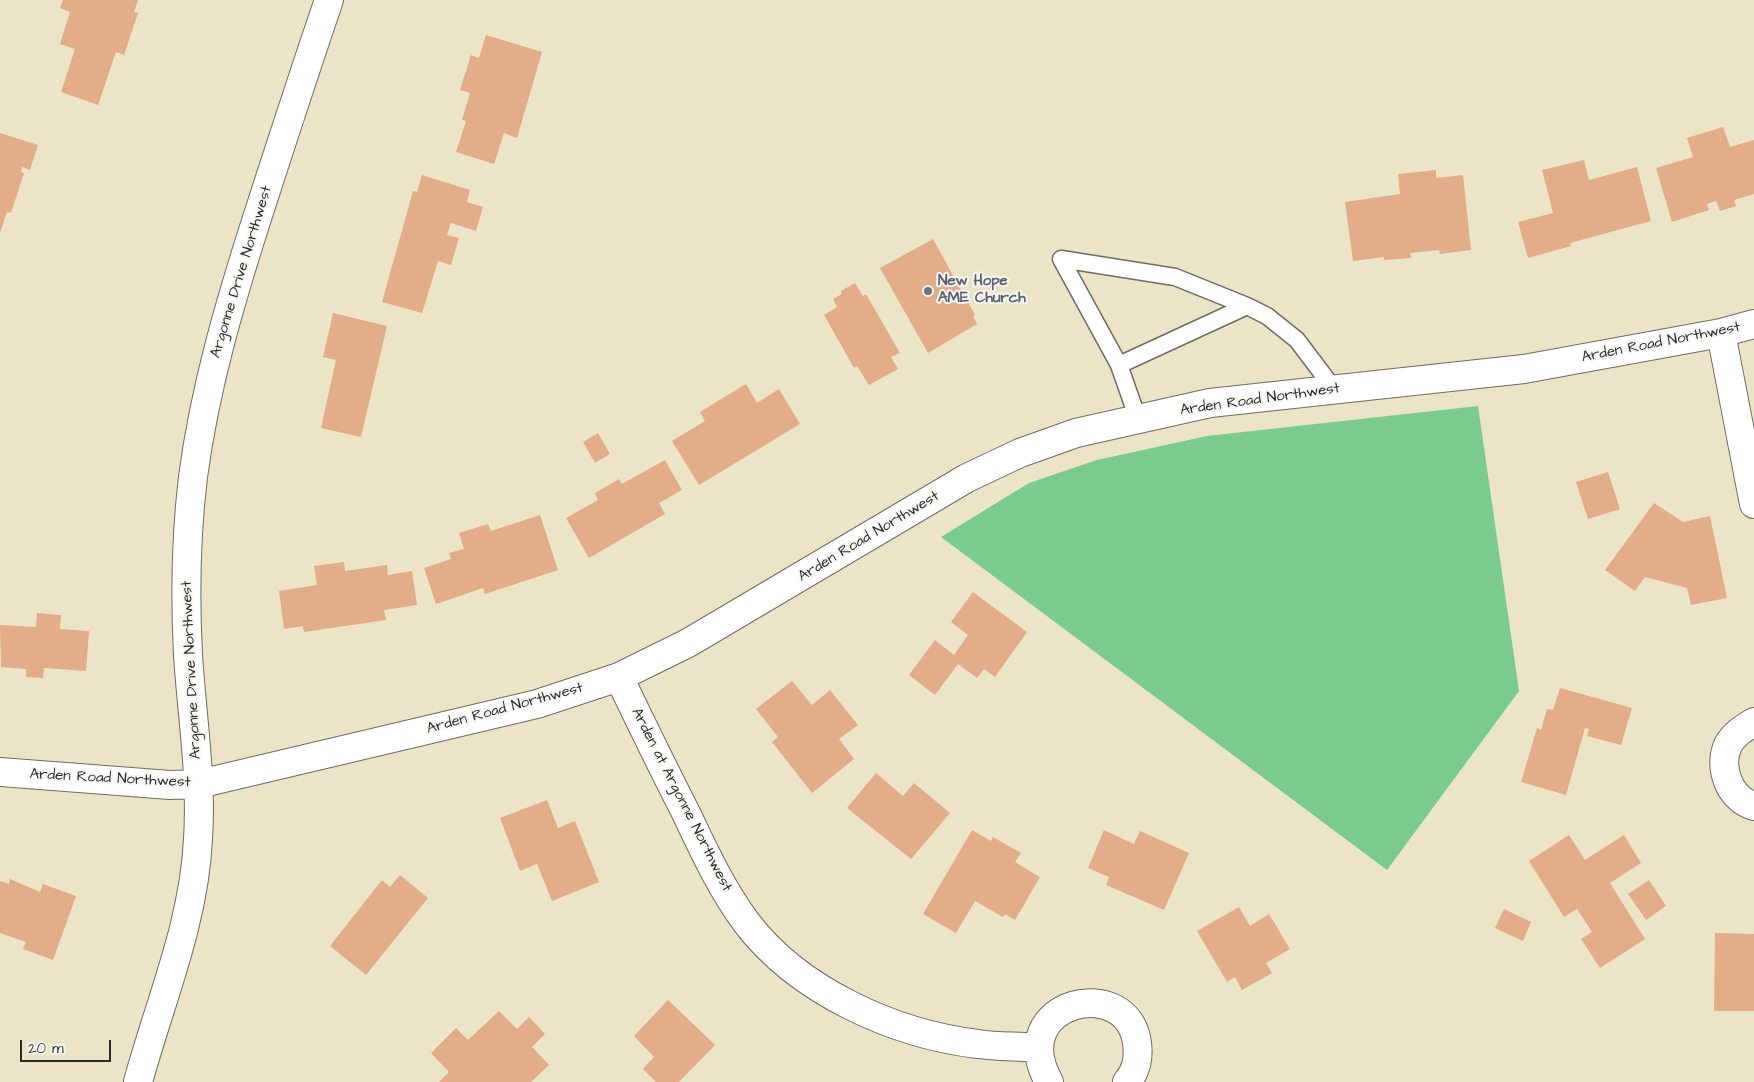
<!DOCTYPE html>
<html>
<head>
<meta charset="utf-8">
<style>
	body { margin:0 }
	#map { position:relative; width:1754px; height:1082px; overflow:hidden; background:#ece4c7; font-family:"Architects Daughter",sans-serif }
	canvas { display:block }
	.scale { position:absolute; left:20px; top:1040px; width:91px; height:22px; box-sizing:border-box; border:2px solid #2b2b2b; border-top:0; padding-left:6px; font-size:15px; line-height:18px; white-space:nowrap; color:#2b2b2b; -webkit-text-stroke:4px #f6f6f2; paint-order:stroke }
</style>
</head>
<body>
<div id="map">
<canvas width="1754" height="1082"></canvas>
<div class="scale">20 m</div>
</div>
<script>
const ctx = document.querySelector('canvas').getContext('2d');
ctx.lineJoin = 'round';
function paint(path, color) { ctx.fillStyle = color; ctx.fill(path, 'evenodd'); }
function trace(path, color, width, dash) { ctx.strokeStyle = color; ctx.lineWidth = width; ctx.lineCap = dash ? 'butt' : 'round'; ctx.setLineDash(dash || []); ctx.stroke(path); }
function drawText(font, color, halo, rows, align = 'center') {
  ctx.font = font + ' "Architects Daughter",sans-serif'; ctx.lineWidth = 4; ctx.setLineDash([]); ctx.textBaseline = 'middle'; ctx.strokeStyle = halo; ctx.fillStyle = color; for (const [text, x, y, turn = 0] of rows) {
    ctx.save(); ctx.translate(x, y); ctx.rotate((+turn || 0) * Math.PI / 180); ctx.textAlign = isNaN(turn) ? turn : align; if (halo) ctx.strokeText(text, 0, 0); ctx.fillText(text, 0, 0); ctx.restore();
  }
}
const green = new Path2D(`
	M1478,406L1519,691L1387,870L941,537L1029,483L1097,460L1207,436Z`);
const building = new Path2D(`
	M63,0H138L134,12L138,13L124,55L116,52L98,105L61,92L75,49L60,44L70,12L60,8Z
	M486,35L542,52L517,138L504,133L494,164L456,152L466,121L462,120L470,93L460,90L471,55L479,58Z
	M1723,127L1730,147L1754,140V194L1734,200L1736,206L1720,211L1716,201L1707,204L1709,210L1672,222L1656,168L1693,157L1687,138Z
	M0,133L38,145L30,170L22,167L21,172L24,173L11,213L7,212L0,233Z
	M1584,160L1589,180L1637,167L1651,221L1570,243L1571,246L1528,258L1518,222L1553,213L1542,170Z
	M1436,170V178L1463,175L1471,250L1440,254L1439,250L1410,253L1411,258L1384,260V257L1353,261L1345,202L1400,194L1398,174Z
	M422,175L470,190L467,202L483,207L476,231L451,223L447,235L459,238L451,265L438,261L422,313L382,302L413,191L417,192Z
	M933,239L975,315L973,316L977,324L928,353L880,268Z
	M855,283L863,296L866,294L900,353L891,357L898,369L869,385L857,366L854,368L824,315L837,307L833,299L842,294L841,291Z
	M333,313L387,326L361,437L321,428L336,360L323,357Z
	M746,384L757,403L779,389L800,424L699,485L672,441L705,421L700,412Z
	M598,433L610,454L595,463L583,442Z
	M665,460L682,490L659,503L665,514L589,558L566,518L598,500L595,493L619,479L622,484Z
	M1608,472L1620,509L1588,519L1576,482Z
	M1654,503L1683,522L1710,516L1727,598L1691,605L1687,588L1645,577L1635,591L1605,570Z
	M540,515L558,570L485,594L483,588L436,604L424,568L451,559L449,553L464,549L459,533L488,524L491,531Z
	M344,562L345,571L387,565L388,575L412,571L417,605L384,610L386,620L304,632L303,626L284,629L279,591L317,585L314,566Z
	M973,592L1027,632L995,677L984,669L977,678L958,664L935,695L909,675L935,640L954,655L968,635L951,622Z
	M37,613L61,615L60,629L89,631L86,671L44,668L43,678L26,677V669L1,667L0,625L36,627Z
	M792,681L812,705L830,690L858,725L839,739L854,759L812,793L772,742L778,737L756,709Z
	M1560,688L1632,708L1621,745L1587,736L1589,729L1585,728L1566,795L1521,782L1537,728L1541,730L1547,709L1553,710Z
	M876,773L903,796L914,783L950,813L911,859L847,808Z
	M547,800L558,828L575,821L599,882L552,901L537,864L520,871L500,818Z
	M972,830L991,841L993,837L1021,853L1015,862L1040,877L1015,920L1005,914L1003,917L975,901L956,933L923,914Z
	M1104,830L1134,844L1140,831L1189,853L1164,910L1106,885L1109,877L1088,868Z
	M1569,835L1585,860L1624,835L1641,863L1610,883L1645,939L1600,968L1581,939L1592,932L1577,909L1564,917L1529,861Z
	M400,875L428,898L366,975L330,946L382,880L390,887Z
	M10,879L40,892L43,884L76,896L53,960L23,949L26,942L0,933V881L9,884Z
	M1649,880L1666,906L1646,920L1628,894Z
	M1239,907L1250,926L1269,914L1290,949L1266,963L1272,973L1242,990L1235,977L1227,982L1197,931Z
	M1504,909L1531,922L1523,941L1495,928Z
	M1715,933L1754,934V1011H1714Z
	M668,1000L715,1045L679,1082H656L643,1069L654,1057L634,1036Z
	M499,1011L517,1029L529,1017L545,1034L532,1047L549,1065L531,1082H439L449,1072L431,1053L456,1028L468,1040Z`);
const service = new Path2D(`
	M1119,365L1061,259L1175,277L1247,306
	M1138,419L1119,365L1247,306L1267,316L1297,340L1334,389`);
const minor = new Path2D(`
	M1721,333L1754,504
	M619,677C641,723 663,768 686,813C704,851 721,888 746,922C798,991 894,1034 978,1044C998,1047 1018,1046 1038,1048
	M1754,722C1744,728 1734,734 1728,745C1718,767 1729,799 1754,806
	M0,772L170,785L199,784L537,704L619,677L688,643L967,478L1020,453L1076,433L1210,403L1524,369L1721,333L1754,324
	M138,1082C160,1001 194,924 198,839C202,777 192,717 188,655C185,597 186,535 193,477C205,386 231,299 259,212C282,141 305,70 329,0
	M1049,1082C1004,1001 1128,973 1137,1043C1139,1058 1137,1070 1127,1082`);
const markers = [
	[928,291,5,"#6b7280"]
];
const streetNames = [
	["Argonne Drive Northwest",242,272,-73],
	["Arden Road Northwest",1661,343,-11],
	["Arden Road Northwest",1260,400,-8],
	["Arden Road Northwest",869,537,-31],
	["Argonne Drive Northwest",192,670,-93],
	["Arden Road Northwest",505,709,-15],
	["Arden Road Northwest",110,779,3],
	["Arden at Argonne Northwest",681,800,63]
];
const worshipNames = [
	["New Hope",938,282],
	["AME Church",938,299]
];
paint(green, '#7acb8d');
paint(building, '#e2ad88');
trace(service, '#6f6c62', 19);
trace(minor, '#6f6c62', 30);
trace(service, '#fff', 16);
trace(minor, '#fff', 28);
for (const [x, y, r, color] of markers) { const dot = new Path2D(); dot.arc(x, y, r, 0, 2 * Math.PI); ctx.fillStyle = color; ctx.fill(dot); trace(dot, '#f6f6f2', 2); }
drawText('15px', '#2b2b2b', '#f6f6f2', streetNames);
drawText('bold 15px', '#5b616d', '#f6f6f2', worshipNames, 'left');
</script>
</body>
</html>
